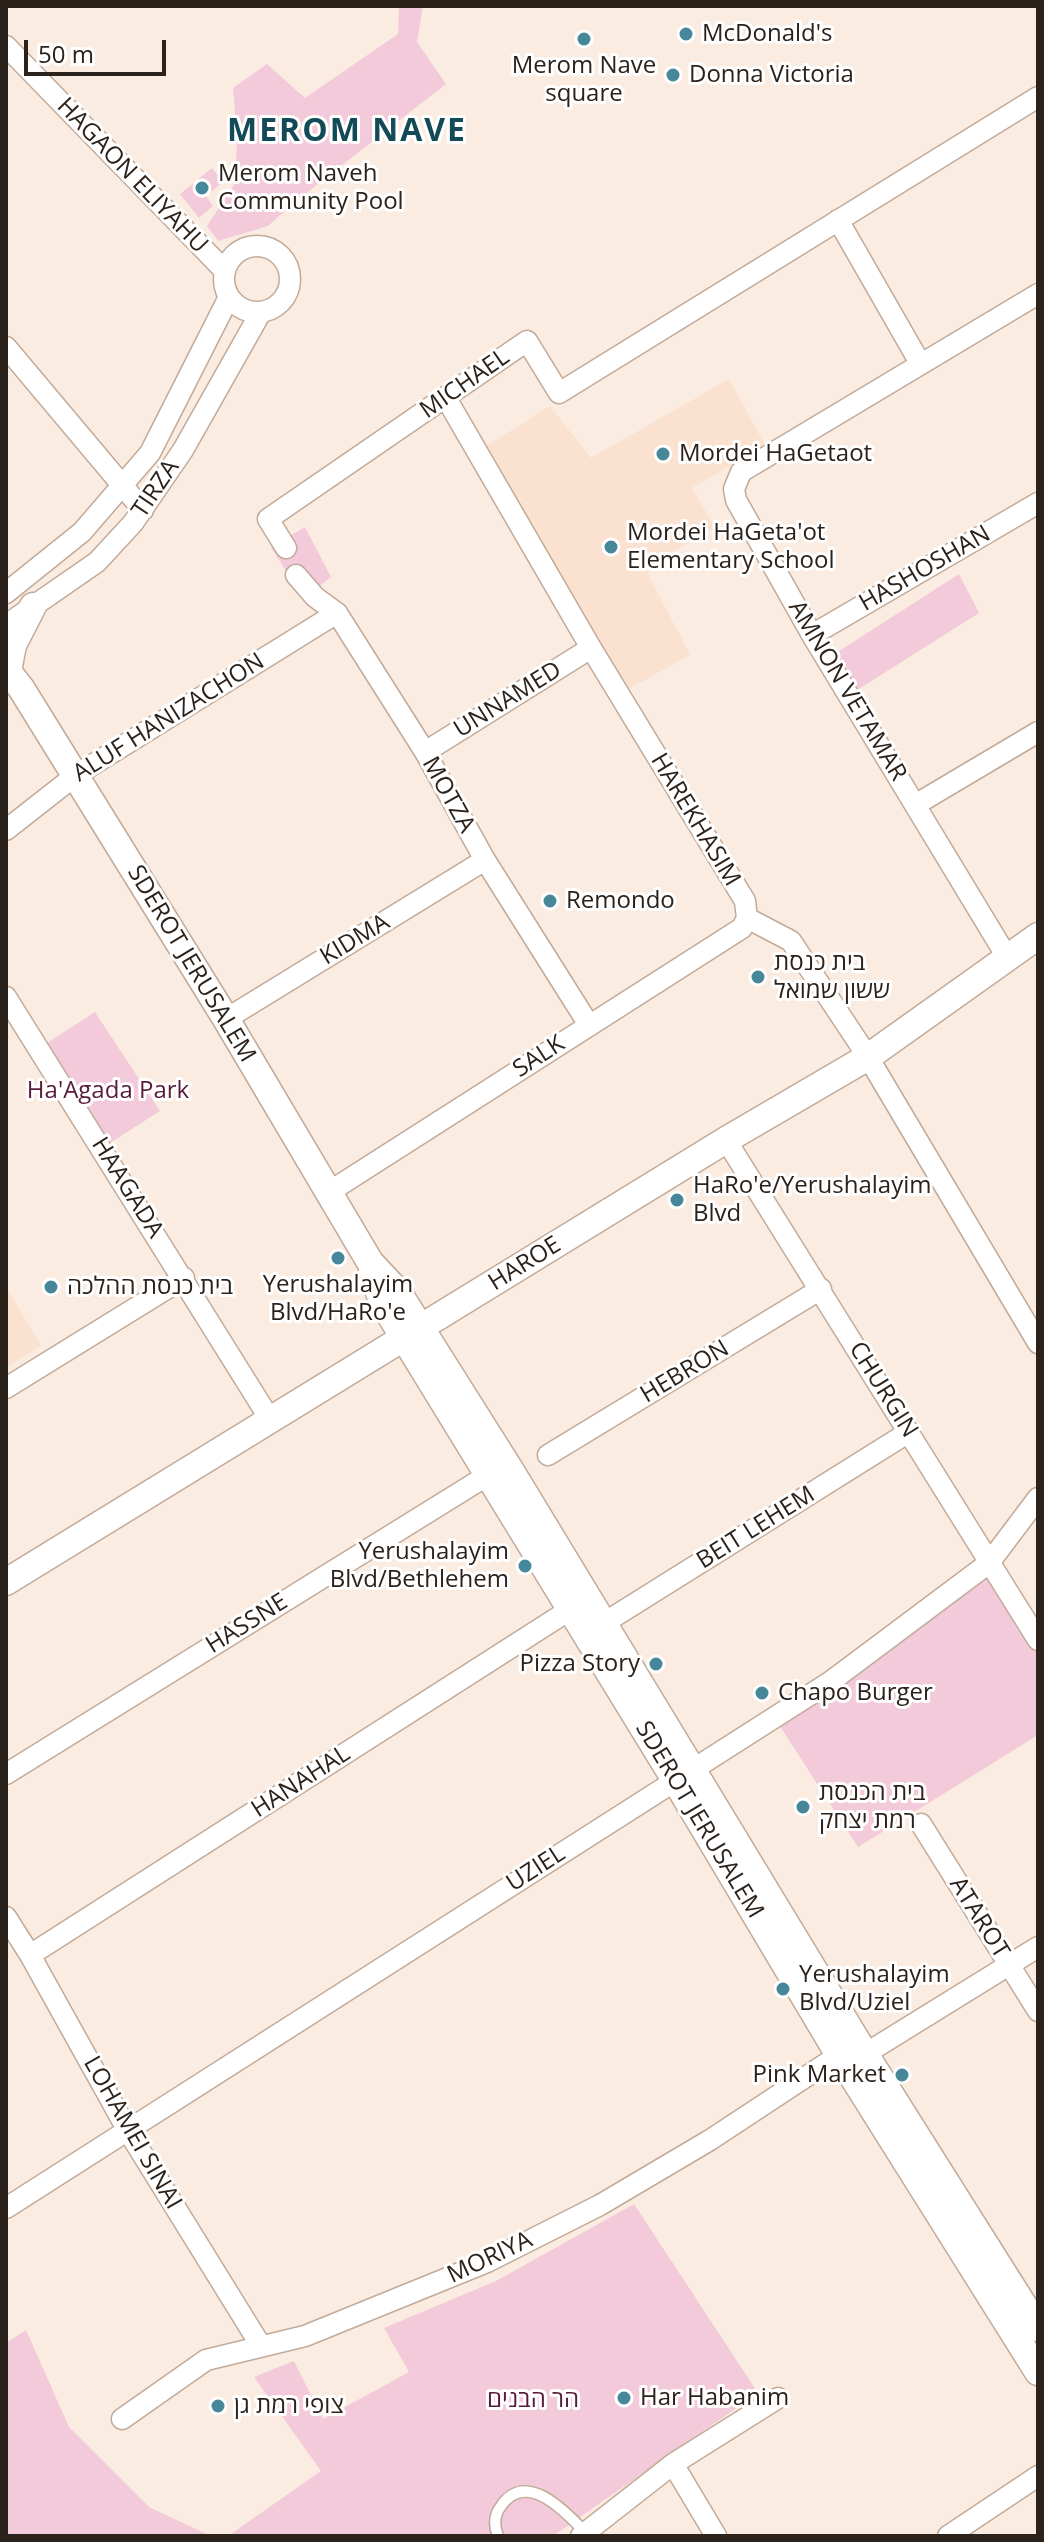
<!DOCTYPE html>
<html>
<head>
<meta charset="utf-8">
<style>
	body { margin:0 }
	#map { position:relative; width:1044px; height:2542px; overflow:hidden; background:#fbece1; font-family:"Open Sans",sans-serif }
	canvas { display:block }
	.frame { position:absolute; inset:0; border:8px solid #2c221c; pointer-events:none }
	.scale { position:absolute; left:24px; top:40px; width:142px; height:36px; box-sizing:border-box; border:4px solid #2c221c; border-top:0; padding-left:10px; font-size:24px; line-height:28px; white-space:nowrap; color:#2c221c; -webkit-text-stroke:6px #fff; paint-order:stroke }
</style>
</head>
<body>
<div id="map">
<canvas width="1044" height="2542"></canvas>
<div class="frame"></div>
<div class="scale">50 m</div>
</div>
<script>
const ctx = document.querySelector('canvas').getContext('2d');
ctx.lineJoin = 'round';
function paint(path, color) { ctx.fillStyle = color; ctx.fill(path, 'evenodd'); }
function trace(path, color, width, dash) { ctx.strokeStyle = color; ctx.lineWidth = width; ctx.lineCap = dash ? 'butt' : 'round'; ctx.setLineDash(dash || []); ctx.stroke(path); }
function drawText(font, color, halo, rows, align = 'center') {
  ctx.font = font + ' "Open Sans","Noto Sans Hebrew",sans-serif'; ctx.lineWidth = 6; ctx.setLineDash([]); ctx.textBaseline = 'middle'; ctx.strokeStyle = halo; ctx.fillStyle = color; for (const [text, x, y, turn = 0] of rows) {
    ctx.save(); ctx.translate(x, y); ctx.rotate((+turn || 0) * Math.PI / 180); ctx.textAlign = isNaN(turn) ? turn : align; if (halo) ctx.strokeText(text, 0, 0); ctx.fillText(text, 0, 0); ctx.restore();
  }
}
const built = new Path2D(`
	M729,379L765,445L692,488L715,527L645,568L690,655L627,690L483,448L550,406L591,458Z
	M6,1286L41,1346L6,1368Z`);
const green = new Path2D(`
	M399,6H423L417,42L446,84L300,198L268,226L218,241L207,226L235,183L237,137L233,88L267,64L305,98L398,34Z
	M212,168L223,182L206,196L213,206L199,218L180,194Z
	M305,527L331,577L303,599L271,547Z
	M959,574L979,613L854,692L833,655Z
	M95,1012L160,1111L105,1146L41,1047Z
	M988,1573L1038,1653V1735L858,1847L774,1717Z
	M634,2204L758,2393L553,2536H228L321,2471L254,2377L294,2361L323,2419L409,2372L384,2328L496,2281Z
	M26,2330L69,2427L149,2507L211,2536H6V2343Z`);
const service = new Path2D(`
	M498,2536C494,2526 494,2515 501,2506C526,2469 566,2512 585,2532`);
const minor = new Path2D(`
	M6,46L225,271
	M838,220L920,363
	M224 279a33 33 0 1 1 66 0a33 33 0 1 1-66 0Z
	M6,347L143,510
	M446,398L591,648L745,901L747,918L791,941L868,1057L1038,1343
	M286,548L268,519L527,341L559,393L1038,97
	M296,575L315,597L337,613L425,752L485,860L589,1025
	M6,593L82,532L150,453L229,297
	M6,625L97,562L133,523L183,450L261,312
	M812,635L1038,503
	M425,752L591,648
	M915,805L1038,732
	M6,830L76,775L337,613
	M1007,957L812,635L736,500L734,489L741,472L1038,294
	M6,997L271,1421
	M226,1019L485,860
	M726,1140L1038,1640
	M329,1192L742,928L747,918
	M6,1388L184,1278
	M548,1455L821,1289
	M604,1623L909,1432
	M6,1774L488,1475
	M921,1824L1038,2011
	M6,1917L30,1955L128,2131L261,2346
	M30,1955L571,1609
	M865,2054L1038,1947
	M6,2208L830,1682L989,1563L1038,1498
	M122,2419L206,2360L305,2336L487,2262L600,2205L710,2140L839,2055
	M673,2464L716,2536
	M581,2536L673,2464L778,2398
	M948,2536L1038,2476`);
const tertiary = new Path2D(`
	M6,669L21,688L226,1019L370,1262L398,1292L511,1471L865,2054L1038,2328
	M8,671L13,645L33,606
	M372,1270L382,1302L675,1780L839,2055L1038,2372
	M6,1582L726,1140L868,1057L1038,936`);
const markers = [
	[686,34,8,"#468799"],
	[584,39,8,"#468799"],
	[673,75,8,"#468799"],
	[202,188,8,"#468799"],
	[663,454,8,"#468799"],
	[611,547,8,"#468799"],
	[550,901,8,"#468799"],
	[758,977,8,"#468799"],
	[677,1200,8,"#468799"],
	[338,1258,8,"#468799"],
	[51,1287,8,"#468799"],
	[525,1566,8,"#468799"],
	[656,1664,8,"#468799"],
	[762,1693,8,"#468799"],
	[803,1807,8,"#468799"],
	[783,1989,8,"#468799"],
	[902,2075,8,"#468799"],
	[624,2398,8,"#468799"],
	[218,2406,8,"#468799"]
];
const poiNames = [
	["McDonald's",702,34],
	["Merom Nave",584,66,"center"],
	["square",584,94,"center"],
	["Donna Victoria",689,75],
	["Merom Naveh",218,174],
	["Community Pool",218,202],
	["Mordei HaGetaot",679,454],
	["Mordei HaGeta'ot",627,533],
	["Elementary School",627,561],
	["Remondo",566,901],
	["בית כנסת",774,963],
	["ששון שמואל",774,991],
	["HaRo'e/Yerushalayim",693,1186],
	["Blvd",693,1214],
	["Yerushalayim",338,1285,"center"],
	["Blvd/HaRo'e",338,1313,"center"],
	["בית כנסת ההלכה",67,1287],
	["Yerushalayim",509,1552,"right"],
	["Blvd/Bethlehem",509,1580,"right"],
	["Pizza Story",640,1664,"right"],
	["Chapo Burger",778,1693],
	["בית הכנסת",819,1793],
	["רמת יצחק",819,1821],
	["Yerushalayim",799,1975],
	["Blvd/Uziel",799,2003],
	["Pink Market",886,2075,"right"],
	["Har Habanim",640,2398],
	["צופי רמת גן",234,2406]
];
const streetNames = [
	["HAGAON ELIYAHU",132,176,46],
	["MICHAEL",465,384,-35],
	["TIRZA",156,489,-56],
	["HASHOSHAN",925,569,-30],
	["AMNON VETAMAR",847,691,59],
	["UNNAMED",508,700,-32],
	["ALUF HANIZACHON",169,718,-32],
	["MOTZA",448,795,61],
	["HAREKHASIM",695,820,59],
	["KIDMA",355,940,-31],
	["SDEROT JERUSALEM",191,964,59],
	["SALK",539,1057,-33],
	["HAAGADA",127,1188,58],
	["HAROE",525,1264,-32],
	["HEBRON",685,1372,-31],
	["CHURGIN",883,1390,58],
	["BEIT LEHEM",756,1528,-32],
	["HASSNE",247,1624,-32],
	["HANAHAL",301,1782,-33],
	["SDEROT JERUSALEM",699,1820,59],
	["UZIEL",536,1869,-33],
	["ATAROT",979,1918,58],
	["LOHAMEI SINAI",132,2133,60],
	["MORIYA",490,2258,-25]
];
const parkNames = [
	["Ha'Agada Park",108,1091],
	["הר הבנים",533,2400]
];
const districtNames = [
	["MEROM NAVE",347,132]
];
paint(built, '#fbe1cf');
paint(green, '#f2cad9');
trace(service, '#c2aa99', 13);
trace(minor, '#c2aa99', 23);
trace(tertiary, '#c2aa99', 29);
trace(service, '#fff', 10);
trace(minor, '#fff', 20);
trace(tertiary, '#fff', 26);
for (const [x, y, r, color] of markers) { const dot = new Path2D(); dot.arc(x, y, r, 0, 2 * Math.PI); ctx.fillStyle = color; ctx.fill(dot); trace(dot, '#fff', 3); }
drawText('24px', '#2c221c', '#fff', poiNames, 'left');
drawText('24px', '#2c221c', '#fff', streetNames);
drawText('24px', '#571c39', '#fff', parkNames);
ctx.letterSpacing = '2px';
drawText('bold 32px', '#134a58', '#fff', districtNames);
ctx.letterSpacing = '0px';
</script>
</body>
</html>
